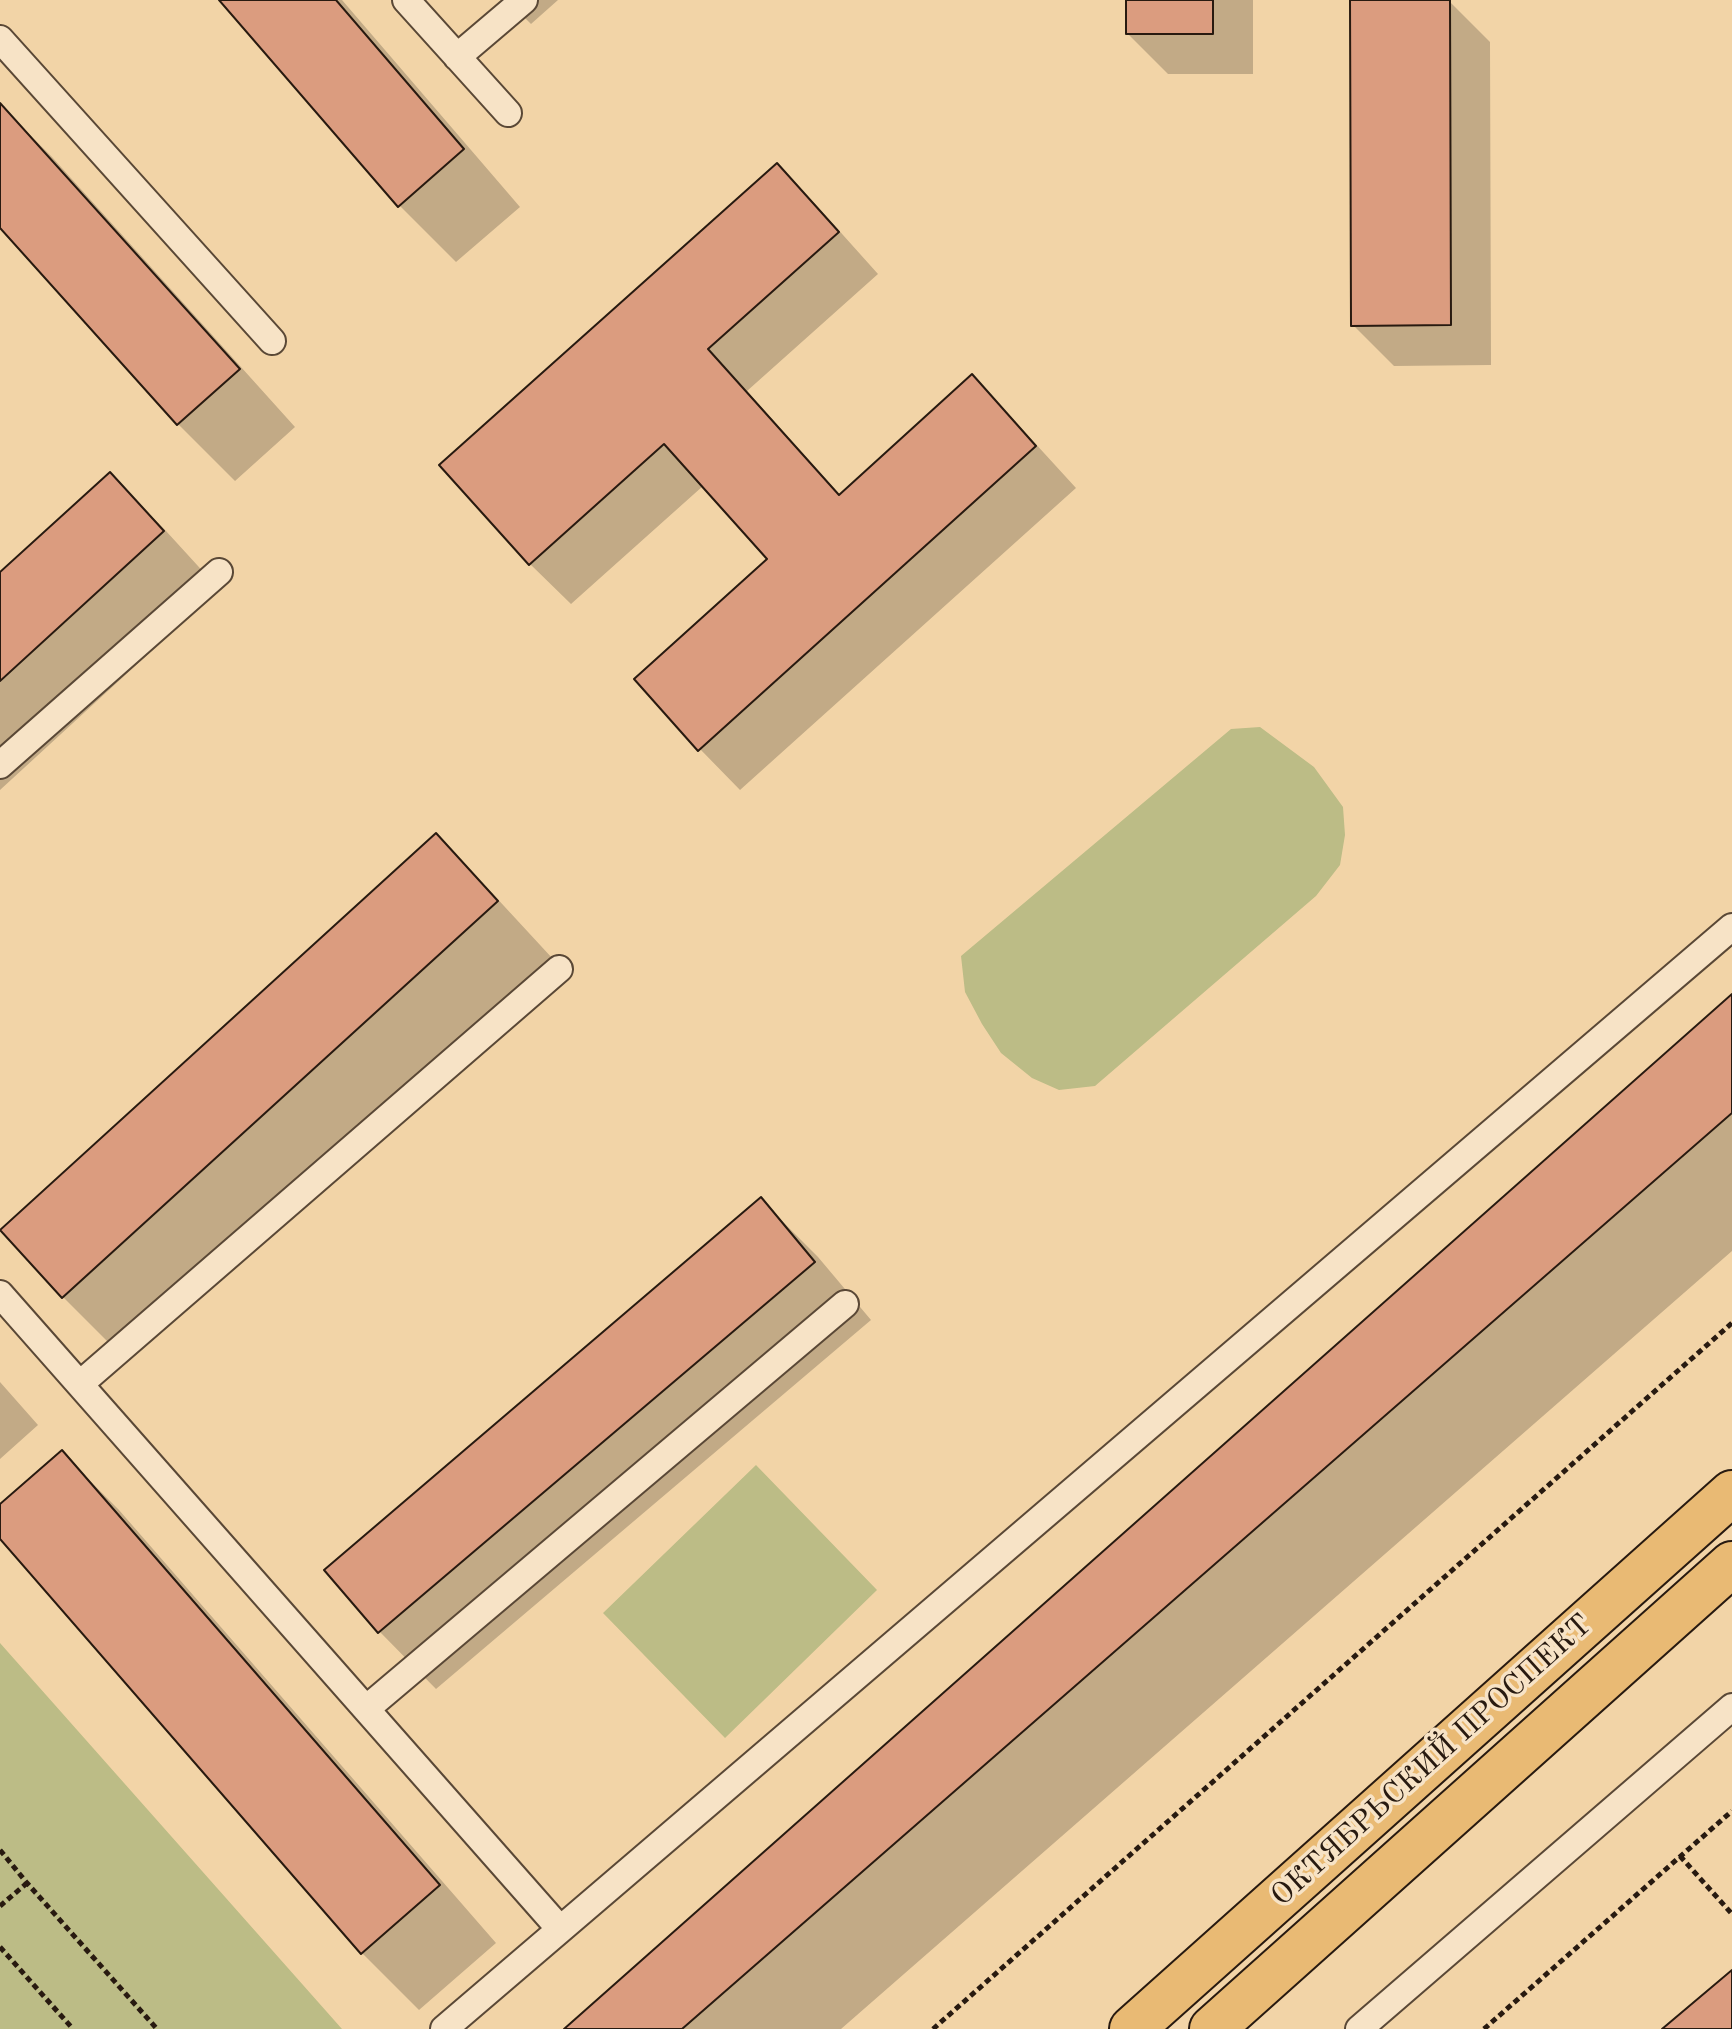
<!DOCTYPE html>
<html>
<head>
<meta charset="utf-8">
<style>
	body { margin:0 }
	canvas { display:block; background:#f2d4a7 }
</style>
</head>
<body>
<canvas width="1732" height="2029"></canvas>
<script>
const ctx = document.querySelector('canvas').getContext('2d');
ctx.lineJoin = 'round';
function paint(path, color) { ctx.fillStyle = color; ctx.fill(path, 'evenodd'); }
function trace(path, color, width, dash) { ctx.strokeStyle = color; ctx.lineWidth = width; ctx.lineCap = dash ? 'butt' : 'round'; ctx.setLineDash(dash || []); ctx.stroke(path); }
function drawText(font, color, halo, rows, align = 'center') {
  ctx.font = font + ' "Old Standard TT",serif'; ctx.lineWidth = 7; ctx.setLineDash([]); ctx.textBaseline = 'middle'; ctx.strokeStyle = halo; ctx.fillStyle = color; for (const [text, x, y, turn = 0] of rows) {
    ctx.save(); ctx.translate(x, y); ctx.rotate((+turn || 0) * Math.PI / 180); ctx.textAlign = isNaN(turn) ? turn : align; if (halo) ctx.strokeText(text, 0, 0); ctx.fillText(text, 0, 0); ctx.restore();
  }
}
const green = new Path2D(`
	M1260,727L1314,767L1343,807L1345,835L1340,865L1316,896L1095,1086L1059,1090L1032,1078L1001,1053L982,1024L965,992L961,956L1231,729Z
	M756,1465L877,1590L725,1738L603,1613Z
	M0,1643L342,2029H0Z`);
const shadow = new Path2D(`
	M222,0H342L520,207L456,262L399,205Z
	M507,0H558L531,24Z
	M1128,0H1253V74H1168L1128,34Z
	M1449,1L1490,42L1491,365L1394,366L1353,325Z
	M0,105L52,157L295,427L235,481L178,424L0,225Z
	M777,165L817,206L878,274L747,391L841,496L972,377L1012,418L1076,488L740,790L700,749L769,559L703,486L571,604L530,564Z
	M110,474L166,531L219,589L0,790V574Z
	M436,836L492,893L553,959L120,1354L63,1297L3,1231Z
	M1732,997V1251L841,2029H567Z
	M761,1200L818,1257L871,1320L436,1689L380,1632L327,1570Z
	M0,1382L38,1425L0,1459Z
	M62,1453L119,1510L496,1943L419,2010L362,1953L0,1536V1507Z`);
const building = new Path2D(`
	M219,0H336L464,149L398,207Z
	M1126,0H1213V34H1126Z
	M1350,0H1450L1451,325L1351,326Z
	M0,103L240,369L177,425L0,228Z
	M777,163L839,232L708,349L839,495L972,374L1036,446L698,751L634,679L767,559L664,444L529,565L439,465Z
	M110,472L164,531L0,681V572Z
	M436,833L498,901L62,1298L0,1230Z
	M1732,994V1113L682,2029H564Z
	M761,1197L815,1262L378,1633L324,1570Z
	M62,1450L440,1885L361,1954L0,1539V1504Z
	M1732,1970V2029H1662Z`);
const path = new Path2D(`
	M0,1850L27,1883L157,2029
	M1680,1856L1732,1914
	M0,1906L27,1883
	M0,1947L73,2029
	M933,2029L1732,1323
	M1484,2029L1732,1811`);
const lane = new Path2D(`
	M406,0L508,113
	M0,39L272,341
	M457,57L524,0
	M0,765L219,572
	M0,1294L560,1929
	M80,1384L559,969
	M366,1709L845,1304
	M444,2029L1732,927
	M1359,2029L1732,1707`);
const primary = new Path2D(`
	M1132,2029L1732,1493
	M1212,2029L1732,1564`);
const streetNames = [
	["ОКТЯБРЬСКИЙ ПРОСПЕКТ",1432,1761,-42]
];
paint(green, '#bcbc86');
paint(shadow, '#0003');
paint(building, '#db9c7f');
trace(building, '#281a10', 2);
trace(lane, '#5a4836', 30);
trace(primary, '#281a10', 48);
trace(path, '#281a10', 5, [6, 4]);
trace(lane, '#f7e3c6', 26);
trace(primary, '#e9ba74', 44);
drawText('30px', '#281a10', '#f7e3c6', streetNames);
</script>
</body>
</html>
